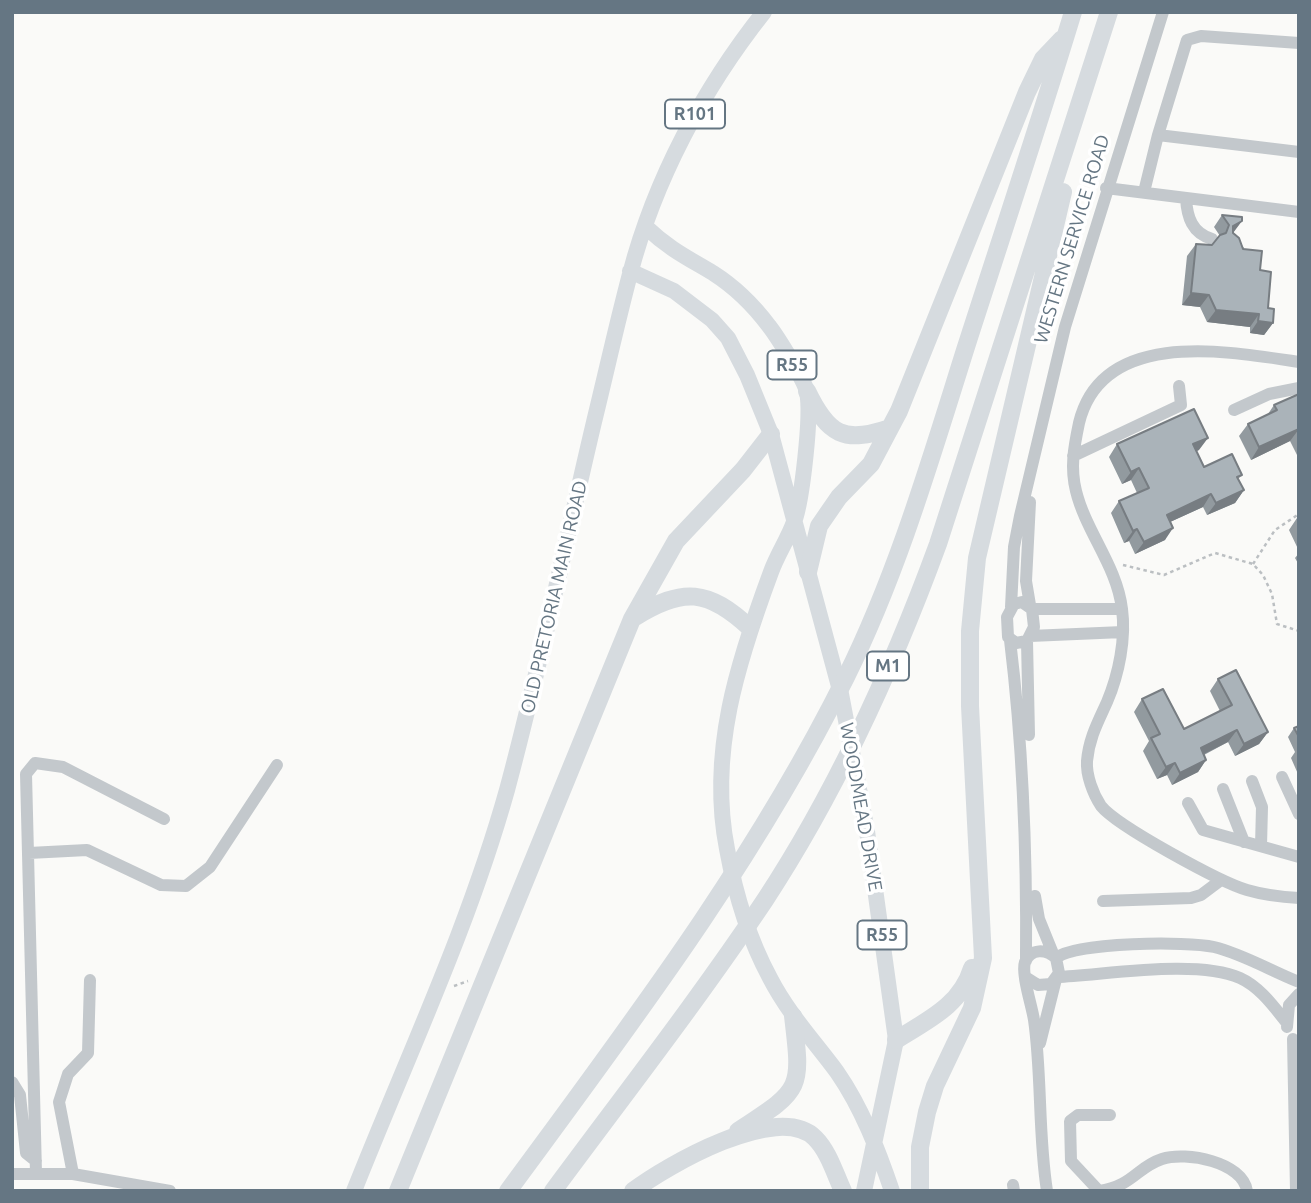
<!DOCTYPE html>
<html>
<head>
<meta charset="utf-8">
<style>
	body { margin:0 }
	#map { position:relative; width:1311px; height:1203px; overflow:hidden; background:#fafaf8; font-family:Ubuntu,sans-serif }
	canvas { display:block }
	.frame { position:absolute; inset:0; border:14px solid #657683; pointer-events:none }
</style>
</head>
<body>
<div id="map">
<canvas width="1311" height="1203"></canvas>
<div class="frame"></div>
</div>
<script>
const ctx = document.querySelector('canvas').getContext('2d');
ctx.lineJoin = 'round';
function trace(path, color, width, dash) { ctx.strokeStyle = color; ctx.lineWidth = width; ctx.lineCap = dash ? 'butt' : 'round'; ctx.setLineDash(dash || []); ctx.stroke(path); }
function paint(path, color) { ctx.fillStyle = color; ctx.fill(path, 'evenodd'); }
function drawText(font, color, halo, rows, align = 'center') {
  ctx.font = font + ' Ubuntu,sans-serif'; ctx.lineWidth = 7; ctx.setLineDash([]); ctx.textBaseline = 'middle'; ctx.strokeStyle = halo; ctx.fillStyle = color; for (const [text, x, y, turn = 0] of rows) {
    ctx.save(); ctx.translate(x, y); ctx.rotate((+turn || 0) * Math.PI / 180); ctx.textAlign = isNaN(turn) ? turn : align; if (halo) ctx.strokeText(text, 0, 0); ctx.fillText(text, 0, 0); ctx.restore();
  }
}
const path = new Path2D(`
	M1253,564L1275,530L1299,514
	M1123,565L1164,575L1215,553L1253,564L1263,575L1272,594L1277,624L1299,631
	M454,986L468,981`);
const minor = new Path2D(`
	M1158,135L1299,152
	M1106,188L1299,212
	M1144,192L1158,135L1187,40L1201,36L1299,43
	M1186,198C1187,217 1192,233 1212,239
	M1299,362C1227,351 1102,328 1079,423C1074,447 1070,467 1076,491C1086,532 1117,566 1122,609C1126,638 1119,674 1107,702C1098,722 1089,738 1087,761C1086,775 1093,794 1101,806C1117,826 1220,882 1247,890C1264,895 1281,897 1299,898
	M1234,410L1269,394L1299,388
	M1073,456L1181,405L1179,386
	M1030,502L1026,581L1030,605
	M1022,602L1032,609L1034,627L1027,641L1016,643L1008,637L1007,617L1014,604Z
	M1011,607L1014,547L1020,516L1065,327L1163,12
	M1032,609H1122
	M1030,636L1123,632
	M1010,640C1023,747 1027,853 1026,961
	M1027,641L1029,735
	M1282,777L1299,814
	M1252,781L1262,807L1261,846
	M1223,789L1244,842
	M1188,803L1203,830L1299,857
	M29,853L87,850L161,885L186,886L210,867L277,765
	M1035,896L1039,919L1054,956
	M1103,901L1191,898L1201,895L1221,880
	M1056,958C1076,942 1187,941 1214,947C1243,954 1271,971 1299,982
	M1057,977C1105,975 1197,959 1240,978C1260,987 1274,1007 1287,1023
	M1027,978L1038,985L1051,984L1059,973L1056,958C1046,949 1031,948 1025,962C1021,974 1032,1006 1034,1020C1042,1076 1038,1134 1047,1191
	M1287,1027L1289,1005L1299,994
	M1293,1039L1296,1191
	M1040,1043L1056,979
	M12,1082L20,1095L26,1153L36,1161
	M36,1173L26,774L35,763L63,767L164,819
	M12,1174H73L170,1191
	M73,1174L59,1102L68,1074L88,1053L90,980
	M1013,1185L1014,1191
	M1099,1191C1133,1186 1137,1167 1162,1159C1186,1151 1243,1162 1247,1191
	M1099,1191L1071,1161L1070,1121L1078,1115H1110`);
const major = new Path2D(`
	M646,227C669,249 688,258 713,273C735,287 754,306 769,326C777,336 805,381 807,392C812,414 802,501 794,522C788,539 777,555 771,572C738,661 708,753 727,849C735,893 749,939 770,978C788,1013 814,1041 837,1072C862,1108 878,1150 892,1191
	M630,271L674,291L712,320L728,338L747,375L771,434L841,694L867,831L896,1040L864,1191
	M354,1191C407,1057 468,929 507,790C540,668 565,544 594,422C606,373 617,323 630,274C655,179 703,89 764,12`);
const highway = new Path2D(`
	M807,391C828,435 844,444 890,428
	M808,572L819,526L839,497L871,464L899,411L1027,92L1043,59L1062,39
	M635,617C683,587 708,589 750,628
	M896,1040C928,1020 961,1005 972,968
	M738,1131C802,1089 802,1091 793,1016
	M398,1191L632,619L676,541L743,470L771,434
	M508,1191C630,1025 754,862 846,677C898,572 931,458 966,347C1002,235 1039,124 1073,12
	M553,1191C624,1095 698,1000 765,900C837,790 893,667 938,544L1109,12
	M633,1191C666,1166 778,1101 815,1138C829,1152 835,1174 843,1191
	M920,1191V1147L927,1112L935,1086L972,1008L983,958L970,706V631L977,558L1063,192`);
const wall = new Path2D(`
	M1222,215L1242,217L1233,233L1260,270L1268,308L1273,323L1264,335L1250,333V327L1207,322L1200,307L1182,305L1187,256L1196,244L1212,245L1220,236L1214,227Z
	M1299,394V459L1290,441L1251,460L1239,436L1248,424L1268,414L1274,405Z
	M1117,444L1199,450L1196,451L1204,467L1242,475L1238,479L1244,490L1235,503L1207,515L1203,507L1170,522L1165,540L1135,554L1129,541L1124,543L1111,513L1119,501L1137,493L1131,480L1122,484L1109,457Z
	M1299,515V551L1289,530Z
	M1299,553V565L1295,558Z
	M1218,679L1268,732L1259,744L1235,756L1228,742L1204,755L1206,760L1198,772L1172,785L1167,775L1157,779L1143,751L1149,741L1134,712L1142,699L1184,729L1220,711L1210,691Z
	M1299,726V774H1298L1291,758L1295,752L1288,737L1294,728Z`);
const shadedWall = new Path2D(`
	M1242,221L1233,233V226Z
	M1191,293L1209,295L1200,307L1182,305Z
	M1216,310L1259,314L1250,327L1207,322Z
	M1258,321L1273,323L1264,335L1250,333Z
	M1299,429L1290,441L1251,460L1259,447Z
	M1208,438L1199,450L1184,457L1193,444Z
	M1139,468L1131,480L1122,484L1131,472Z
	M1244,490L1235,503L1207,515L1216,503Z
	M1211,494L1203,507L1159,527L1167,515Z
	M1173,528L1165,540L1135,554L1144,542Z
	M1137,529L1129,541L1124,543L1133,531Z
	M1237,730L1228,742L1192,760L1201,748Z
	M1268,732L1259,744L1235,756L1244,744Z
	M1206,760L1198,772L1172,785L1180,773Z
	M1175,763L1167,775L1157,779L1166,767Z`);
const building = new Path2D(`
	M1222,215L1242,217V221L1233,226V233L1239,238L1243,249L1262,251L1260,270L1271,272L1268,308L1274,309L1273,323L1258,321L1259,314L1216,310L1209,295L1191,293L1196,244L1212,245L1220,235L1226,233L1229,225Z
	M1299,394V429L1259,447L1248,424L1277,410L1274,405Z
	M1194,409L1208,438L1193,444L1204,467L1232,454L1242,475L1237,477L1244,490L1216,503L1211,494L1167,515L1173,528L1144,542L1137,529L1133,531L1119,501L1149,488L1139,468L1131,472L1117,444Z
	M1236,670L1268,732L1244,744L1237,730L1201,748L1206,760L1180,773L1175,763L1166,767L1151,738L1160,734L1142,699L1163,689L1184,729L1232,705L1218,679Z
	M1299,726V737L1294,728Z`);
const shields = [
	[695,114,60],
	[792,365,49],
	[888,666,42],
	[882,935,49]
];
const shieldNames = [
	["R101",695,114],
	["R55",792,365],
	["M1",888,666],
	["R55",882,935]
];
const streetNames = [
	["WESTERN SERVICE ROAD",1072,239,-73],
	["OLD PRETORIA MAIN ROAD",554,597,-77],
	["WOODMEAD DRIVE",861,807,80]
];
trace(path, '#bbbfc2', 2.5, [3.5, 3.5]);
trace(minor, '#c3c8cc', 12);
trace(major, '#d6dbdf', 16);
trace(highway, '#d6dbdf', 18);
paint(wall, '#929a9f');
paint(shadedWall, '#777d82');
paint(building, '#aab3b9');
trace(building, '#777d82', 2);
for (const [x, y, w] of shields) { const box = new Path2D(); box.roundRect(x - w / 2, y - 14.5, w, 29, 5); ctx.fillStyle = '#fff'; ctx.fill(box); trace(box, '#657683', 2); }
drawText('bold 18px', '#657683', null, shieldNames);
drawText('19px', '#657683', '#fff', streetNames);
</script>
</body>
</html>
